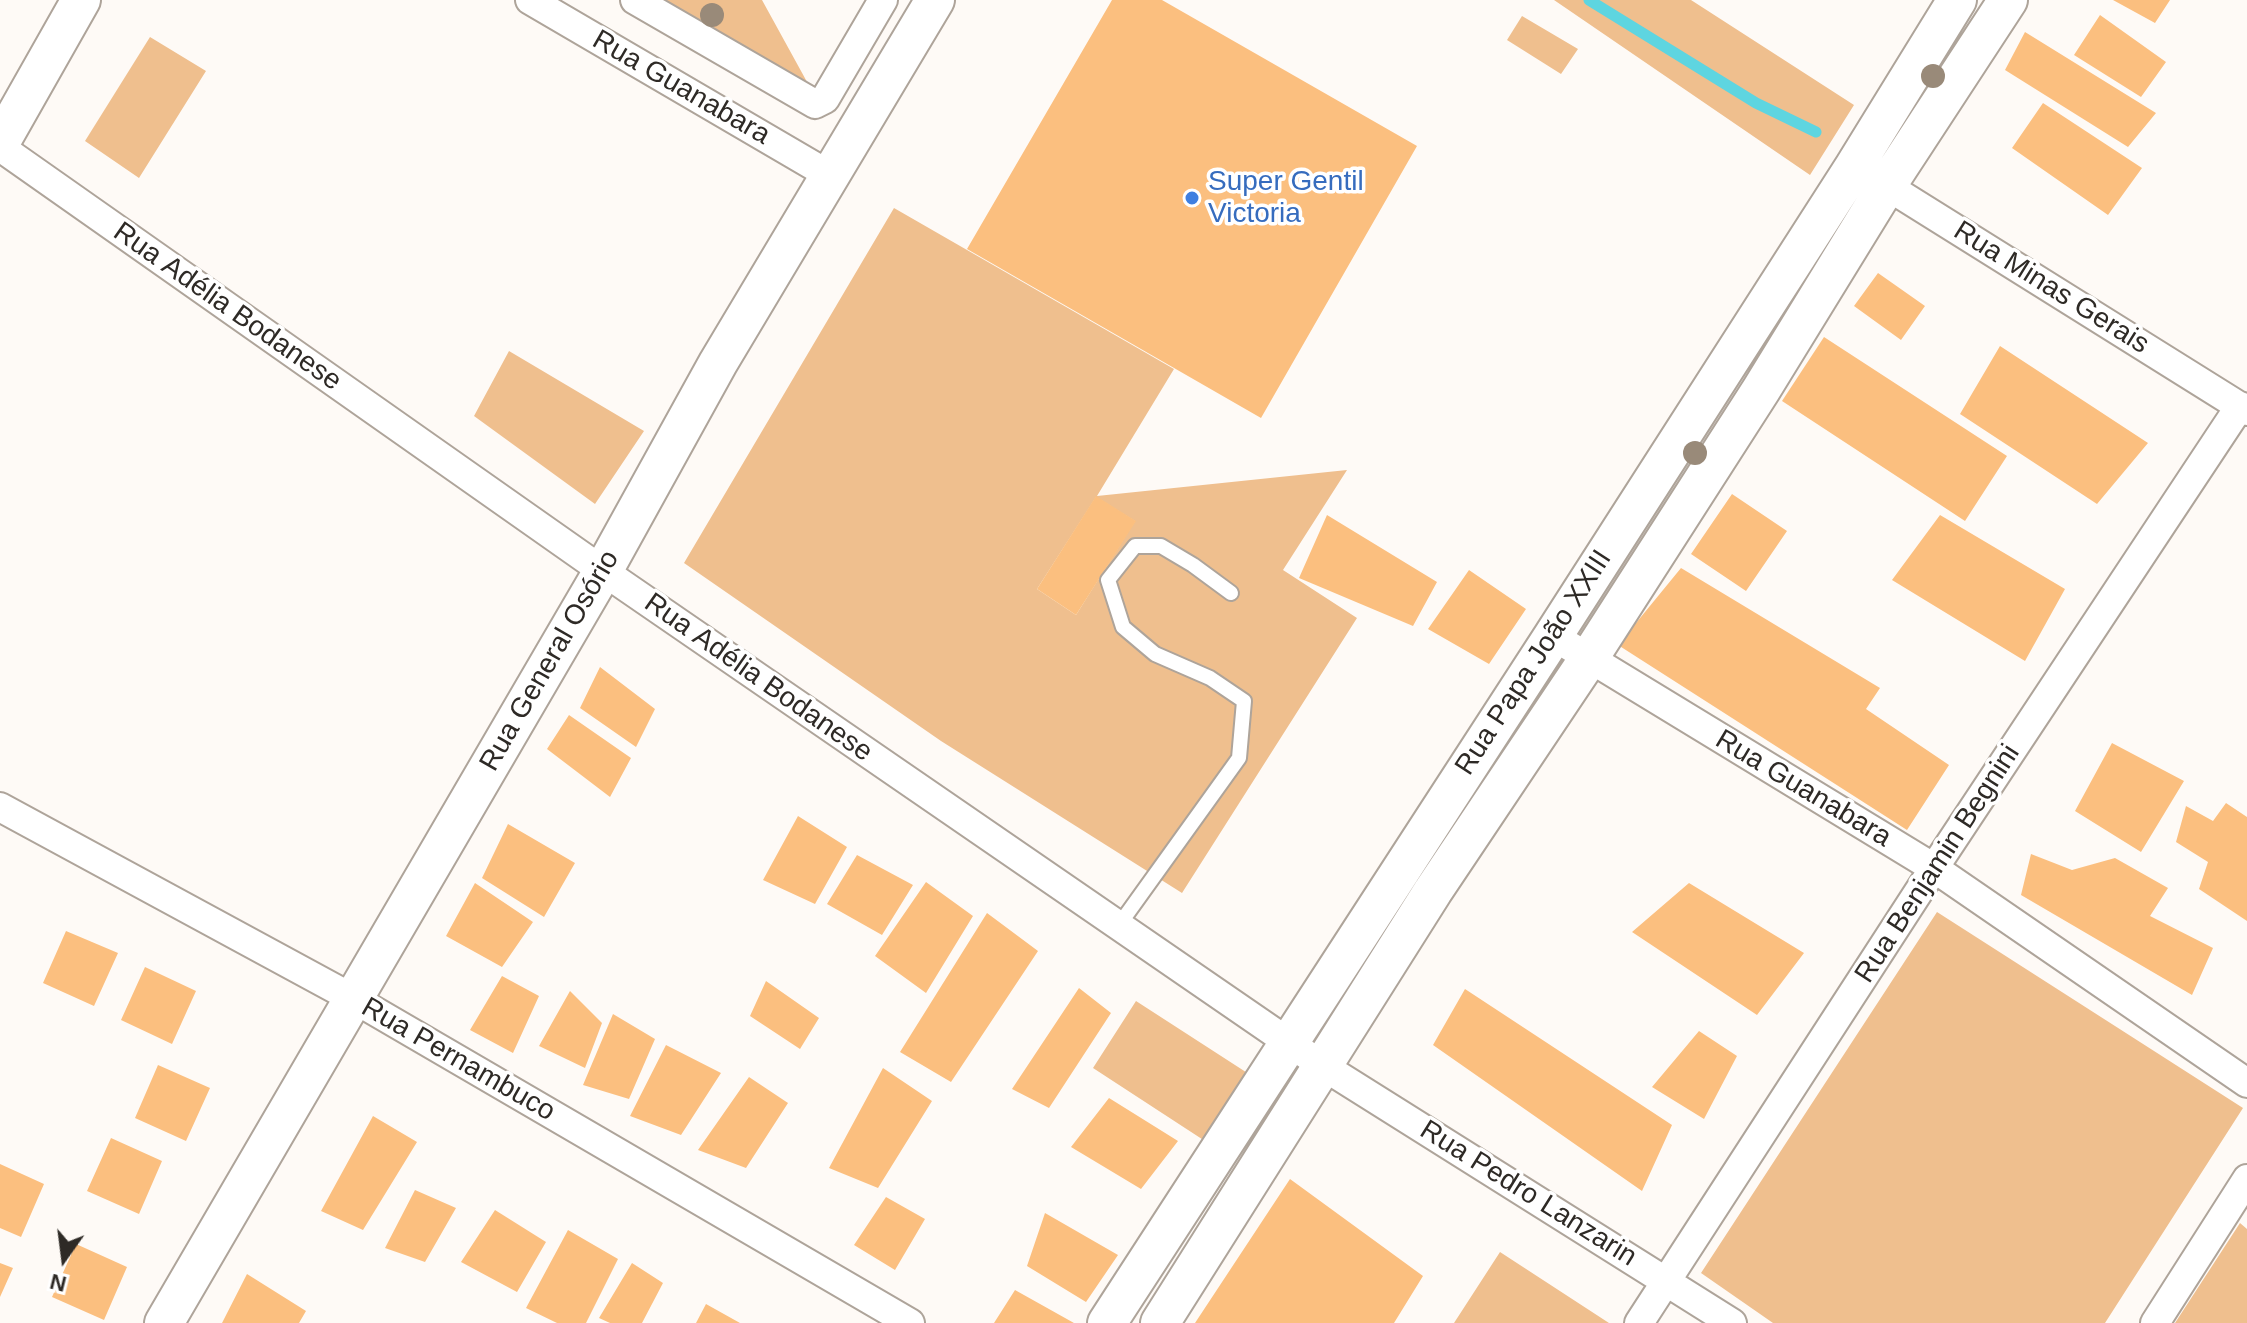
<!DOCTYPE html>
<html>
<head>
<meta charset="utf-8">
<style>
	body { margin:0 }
	#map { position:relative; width:2247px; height:1323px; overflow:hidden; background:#fefaf6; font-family:Arial,sans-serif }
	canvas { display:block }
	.north { position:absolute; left:24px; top:1219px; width:80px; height:80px; -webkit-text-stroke:6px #fff; paint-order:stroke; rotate:194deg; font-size:22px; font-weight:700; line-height:32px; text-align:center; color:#2e2a26 }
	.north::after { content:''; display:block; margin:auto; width:28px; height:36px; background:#2e2a26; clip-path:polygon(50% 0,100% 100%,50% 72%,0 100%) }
</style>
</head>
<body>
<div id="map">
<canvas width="2247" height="1323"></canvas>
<div class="north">N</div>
</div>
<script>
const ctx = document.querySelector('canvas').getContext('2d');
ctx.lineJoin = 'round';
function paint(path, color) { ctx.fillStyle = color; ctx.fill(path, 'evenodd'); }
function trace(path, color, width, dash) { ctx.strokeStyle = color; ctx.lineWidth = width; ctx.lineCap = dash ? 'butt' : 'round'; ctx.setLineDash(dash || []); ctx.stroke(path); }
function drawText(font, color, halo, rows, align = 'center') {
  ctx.font = font + ' Arial,sans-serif'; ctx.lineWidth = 7; ctx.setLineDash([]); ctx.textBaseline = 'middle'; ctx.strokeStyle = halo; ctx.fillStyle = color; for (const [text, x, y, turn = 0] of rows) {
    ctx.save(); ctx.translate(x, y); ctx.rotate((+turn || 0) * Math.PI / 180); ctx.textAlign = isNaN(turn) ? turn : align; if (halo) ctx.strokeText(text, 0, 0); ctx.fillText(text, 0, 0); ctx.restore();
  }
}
const green = new Path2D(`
	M664,0H762L812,91L665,4Z
	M1554,0H1691L1854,105L1810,175Z
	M1522,16L1578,49L1561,74L1507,40Z
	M150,37L206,71L139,178L85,141Z
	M894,208L1174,369L1097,496L1347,470L1283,570L1357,618L1182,893L941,741L684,563ZM1096,497L1135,521L1076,615L1037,589Z
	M509,351L644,431L595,504L474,416Z
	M1937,912L2243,1108L2105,1323H1773L1701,1273Z
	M1136,1001L1252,1076L1208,1143L1093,1068Z
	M2240,1223L2247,1229V1323H2175Z
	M1500,1252L1609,1323H1454Z`);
const stream = new Path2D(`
	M1589,0L1756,103L1816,132`);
const building = new Path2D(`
	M1112,0H1162L1417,146L1261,418L967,249Z
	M2113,0H2170L2155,23Z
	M2100,15L2166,62L2141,97L2074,55Z
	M2025,32L2156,113L2128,147L2005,70Z
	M2043,103L2142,168L2108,215L2012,148Z
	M1878,273L1925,306L1901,340L1854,306Z
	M1824,337L2007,456L1965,521L1782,401Z
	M2000,346L2148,443L2097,504L1960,414Z
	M1732,494L1787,531L1746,591L1691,554Z
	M1096,496L1136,521L1076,615L1037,589Z
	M1327,515L1437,582L1413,626L1299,578Z
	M1940,515L2065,589L2025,661L1892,580Z
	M1681,568L1880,688L1866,709L1949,765L1907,830L1618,645Z
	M1469,570L1526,609L1489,664L1428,629Z
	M600,667L655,709L636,747L580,708Z
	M569,715L631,758L610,797L547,749Z
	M2112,743L2184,781L2141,852L2075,811Z
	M2226,803L2247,817V921L2199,889L2208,862L2176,842L2186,806L2213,821Z
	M798,816L847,847L815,904L763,880Z
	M508,824L575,863L544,917L482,878Z
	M2031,854L2072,870L2115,858L2168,888L2150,916L2213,948L2192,995L2021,895Z
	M857,855L913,885L882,935L827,904Z
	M926,882L973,916L926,993L875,956Z
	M475,883L533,922L502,967L446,936Z
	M1689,883L1804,953L1757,1015L1632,932Z
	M987,913L1038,951L951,1082L900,1052Z
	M66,931L118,953L94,1006L43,983Z
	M145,967L196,991L172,1044L121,1020Z
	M502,976L539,996L513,1053L470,1030Z
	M766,981L819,1018L800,1049L750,1016Z
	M1079,988L1111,1013L1049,1108L1012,1089Z
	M1465,989L1672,1125L1642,1191L1433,1045Z
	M570,991L602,1023L585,1068L539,1046Z
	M613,1014L655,1039L629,1099L583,1085Z
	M1699,1031L1737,1056L1704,1119L1652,1087Z
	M666,1045L721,1073L681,1135L630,1116Z
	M158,1065L210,1088L186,1141L135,1118Z
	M883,1068L932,1101L878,1188L829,1168Z
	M749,1077L788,1103L746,1168L698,1150Z
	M1109,1098L1178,1141L1141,1189L1071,1147Z
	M373,1116L417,1142L363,1230L321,1211Z
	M111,1138L162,1161L139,1214L87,1191Z
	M0,1164L44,1184L21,1237L0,1228Z
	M1290,1179L1423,1276L1394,1323H1195Z
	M415,1190L456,1208L425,1262L385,1248Z
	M886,1197L925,1219L895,1270L854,1245Z
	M495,1210L546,1242L517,1292L461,1262Z
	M1045,1213L1118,1255L1086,1302L1027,1266Z
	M568,1230L618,1259L586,1323H557L526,1308Z
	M76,1244L127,1267L104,1320L52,1297Z
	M0,1263L13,1268L0,1297Z
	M632,1263L663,1283L642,1323H610L599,1318Z
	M247,1274L306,1311L299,1323H222Z
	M1015,1290L1074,1323H994Z
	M706,1304L740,1323H696Z`);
const lane = new Path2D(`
	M1119,925L1239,758L1244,701L1210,678L1155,654L1123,627L1108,580L1135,546H1161L1193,565L1231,593`);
const street = new Path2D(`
	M530,0L831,176
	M635,0L815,104L825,99L883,0
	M0,147L603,571L1323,1066L1732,1323
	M1871,176L2247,411
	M1553,636L1934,868L2247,1083
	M0,807L354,999L910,1323
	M1639,1323L1934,868L2240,406
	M2155,1323L2247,1179`);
const secondary = new Path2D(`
	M0,143L81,0
	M164,1323L603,571L718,363L935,0
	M1107,1323L1553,636L1854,167L1957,0
	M1160,1323L1433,891L1589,658L1761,390L1887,185L2008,0`);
const trees = [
	[712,15],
	[1933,76],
	[1695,453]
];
const markers = [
	[1192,198,8,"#3f7fe0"]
];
const streetNames = [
	["Rua Guanabara",681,88,30],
	["Rua Minas Gerais",2051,288,32],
	["Rua Adélia Bodanese",227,307,35],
	["Rua General Osório",550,661,-60],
	["Rua Papa João XXIII",1534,663,-57],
	["Rua Adélia Bodanese",758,678,35],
	["Rua Guanabara",1803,789,31],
	["Rua Benjamin Begnini",1938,864,-57],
	["Rua Pernambuco",458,1060,30],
	["Rua Pedro Lanzarin",1528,1194,32]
];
const shopNames = [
	["Super Gentil",1208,182],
	["Victoria",1208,214]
];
paint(green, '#efbf8e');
trace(stream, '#5ed5e0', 11);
paint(building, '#fbbf7f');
trace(lane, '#aea49a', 18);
trace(street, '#aea49a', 32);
trace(secondary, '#aea49a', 42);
trace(lane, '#fff', 14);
trace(street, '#fff', 28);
trace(secondary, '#fff', 38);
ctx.fillStyle = '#998a79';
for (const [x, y] of trees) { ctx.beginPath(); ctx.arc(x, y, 12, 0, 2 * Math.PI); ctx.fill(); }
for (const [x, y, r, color] of markers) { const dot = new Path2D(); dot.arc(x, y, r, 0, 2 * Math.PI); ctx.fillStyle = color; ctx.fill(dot); trace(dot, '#fff', 3); }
drawText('28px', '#2e2a26', '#fff', streetNames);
drawText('28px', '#366cbe', '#fff', shopNames, 'left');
</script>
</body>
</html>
